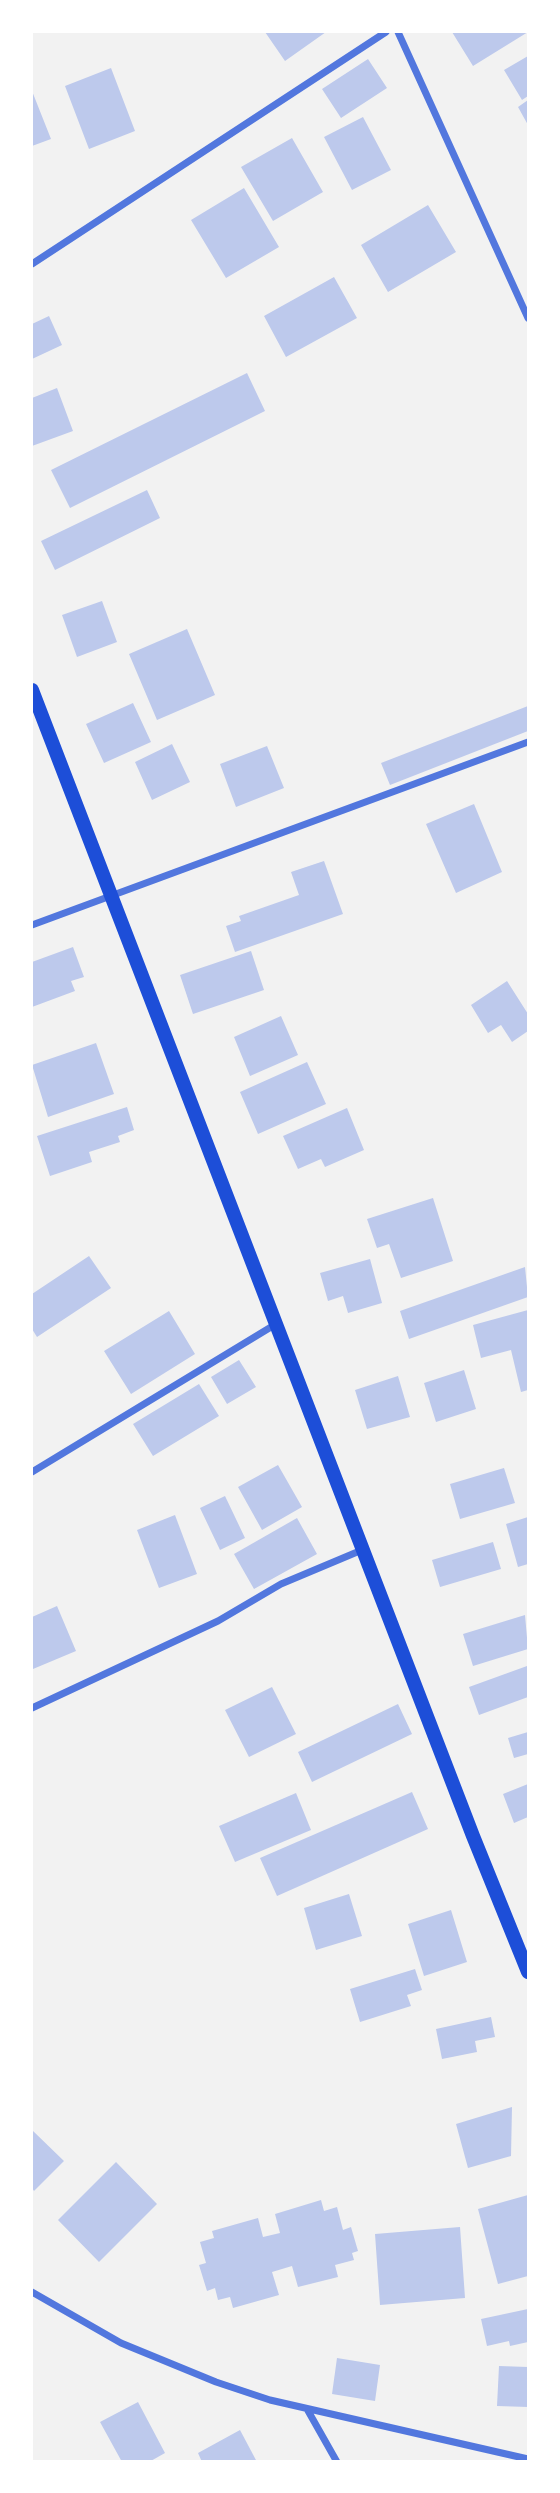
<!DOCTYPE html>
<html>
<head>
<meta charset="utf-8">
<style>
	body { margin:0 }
	#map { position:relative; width:560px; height:2493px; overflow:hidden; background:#f2f2f2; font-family:"PT Sans Narrow",sans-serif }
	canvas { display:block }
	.frame { position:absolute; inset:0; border:33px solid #fff; pointer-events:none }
</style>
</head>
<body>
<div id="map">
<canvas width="560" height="2493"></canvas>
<div class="frame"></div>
</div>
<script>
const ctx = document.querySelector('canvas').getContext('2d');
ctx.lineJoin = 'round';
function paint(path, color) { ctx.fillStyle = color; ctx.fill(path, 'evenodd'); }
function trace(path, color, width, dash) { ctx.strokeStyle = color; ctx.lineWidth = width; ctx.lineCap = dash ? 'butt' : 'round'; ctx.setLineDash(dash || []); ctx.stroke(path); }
const building = new Path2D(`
	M265,32H326L285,61Z
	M452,32H528L473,66Z
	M528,56V96L522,100L504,70Z
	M368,59L387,88L341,118L322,89Z
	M111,68L135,131L89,149L65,86Z
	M32,91L51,139L32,146Z
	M528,100V125L518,107Z
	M363,117L391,170L352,190L324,137Z
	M292,138L323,192L273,221L241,167Z
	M244,188L279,247L226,278L191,220Z
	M428,205L456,252L388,292L361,245Z
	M334,277L357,318L286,357L264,316Z
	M49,316L62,345L32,359V324Z
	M247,373L265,411L70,508L51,470Z
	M57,388L73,431L32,446V398Z
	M147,490L160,518L55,570L41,541Z
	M102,601L117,642L77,657L62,615Z
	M187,629L215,695L157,720L129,654Z
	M133,703L151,742L104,763L86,724Z
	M528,706V731L390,785L381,763Z
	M172,744L190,782L152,800L135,762Z
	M267,746L284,788L236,807L220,764Z
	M474,804L502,872L456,893L426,824Z
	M324,861L343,914L235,952L226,926L241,921L239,916L299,895L291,872Z
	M73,947L84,977L71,981L75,991L32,1007V962Z
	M251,951L264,990L193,1014L180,975Z
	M507,981L528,1014V1031L512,1042L501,1025L488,1033L471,1005Z
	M281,1016L298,1055L250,1076L234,1037Z
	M96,1043L114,1094L48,1117L32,1065Z
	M307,1062L326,1104L258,1134L240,1092Z
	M127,1107L134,1130L118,1136L120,1142L89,1152L92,1162L50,1176L37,1136Z
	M347,1108L364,1150L325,1167L321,1159L298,1169L283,1136Z
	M433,1198L453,1261L401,1278L389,1244L377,1248L367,1219Z
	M89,1256L111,1288L37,1337L32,1329V1294Z
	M370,1259L382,1303L348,1313L343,1296L328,1301L320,1273Z
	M525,1267L528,1297L409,1339L400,1311Z
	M528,1310V1390L521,1392L511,1350L481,1358L473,1325Z
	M169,1311L195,1354L131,1394L104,1351Z
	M239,1360L256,1387L227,1404L211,1377Z
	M464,1370L476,1409L436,1422L424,1383Z
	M398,1376L410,1417L367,1429L355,1390Z
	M199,1384L219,1416L153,1456L133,1424Z
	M278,1465L302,1507L262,1530L238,1487Z
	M504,1468L515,1503L460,1519L450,1484Z
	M225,1496L245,1538L220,1550L200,1508Z
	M175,1515L197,1574L159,1588L137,1530Z
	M528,1517V1564L518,1567L506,1524Z
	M297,1518L317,1554L254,1589L234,1554Z
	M493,1542L501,1569L440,1587L432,1560Z
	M57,1606L76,1651L33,1669L32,1617Z
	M525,1615L528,1649L473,1666L463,1634Z
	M527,1666L528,1697L479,1715L469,1687Z
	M272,1687L296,1734L249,1757L225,1710Z
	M398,1704L412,1734L312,1782L298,1752Z
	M528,1732V1754L514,1758L508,1738Z
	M528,1784V1817L514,1823L503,1794Z
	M412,1792L428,1829L277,1896L260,1858Z
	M296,1793L311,1830L235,1862L219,1826Z
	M349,1894L362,1936L316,1950L304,1908Z
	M451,1910L467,1962L424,1976L408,1924Z
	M415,1969L422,1990L407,1995L411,2006L360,2022L350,1989Z
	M491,2017L495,2037L475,2041L477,2052L442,2059L436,2029Z
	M512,2107L511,2156L468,2168L456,2124Z
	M33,2131L64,2161L34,2191L32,2188Z
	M116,2162L157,2204L99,2262L58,2220Z
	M528,2195V2276L498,2284L478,2209Z
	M321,2200L324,2211L337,2207L343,2230L351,2227L358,2251L352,2253L354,2260L335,2265L338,2277L298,2287L292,2266L272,2272L279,2295L233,2308L230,2297L218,2300L215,2288L207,2291L199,2265L206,2263L200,2242L214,2238L212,2231L258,2218L263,2237L280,2233L275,2214Z
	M460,2227L465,2298L380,2305L375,2234Z
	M528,2309V2342L510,2346L509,2341L487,2346L481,2319Z
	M337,2358L380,2365L375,2401L332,2394Z
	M499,2366L528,2367V2407L497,2406Z
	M138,2402L165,2453L149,2462H122L100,2422Z
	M240,2430L257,2462H202L198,2453Z`);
const minor = new Path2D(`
	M398,32L528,318
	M32,264L386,32
	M32,925L528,742
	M32,1472L276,1324
	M32,1708L218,1621L281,1584L362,1550
	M32,2292L121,2343L216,2382L270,2400L528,2459
	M307,2409L337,2462`);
const secondary = new Path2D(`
	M32,690L473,1836L528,1972`);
paint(building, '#bdc9ec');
trace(minor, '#5277de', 7);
trace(secondary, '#1d4ed8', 14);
</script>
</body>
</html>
